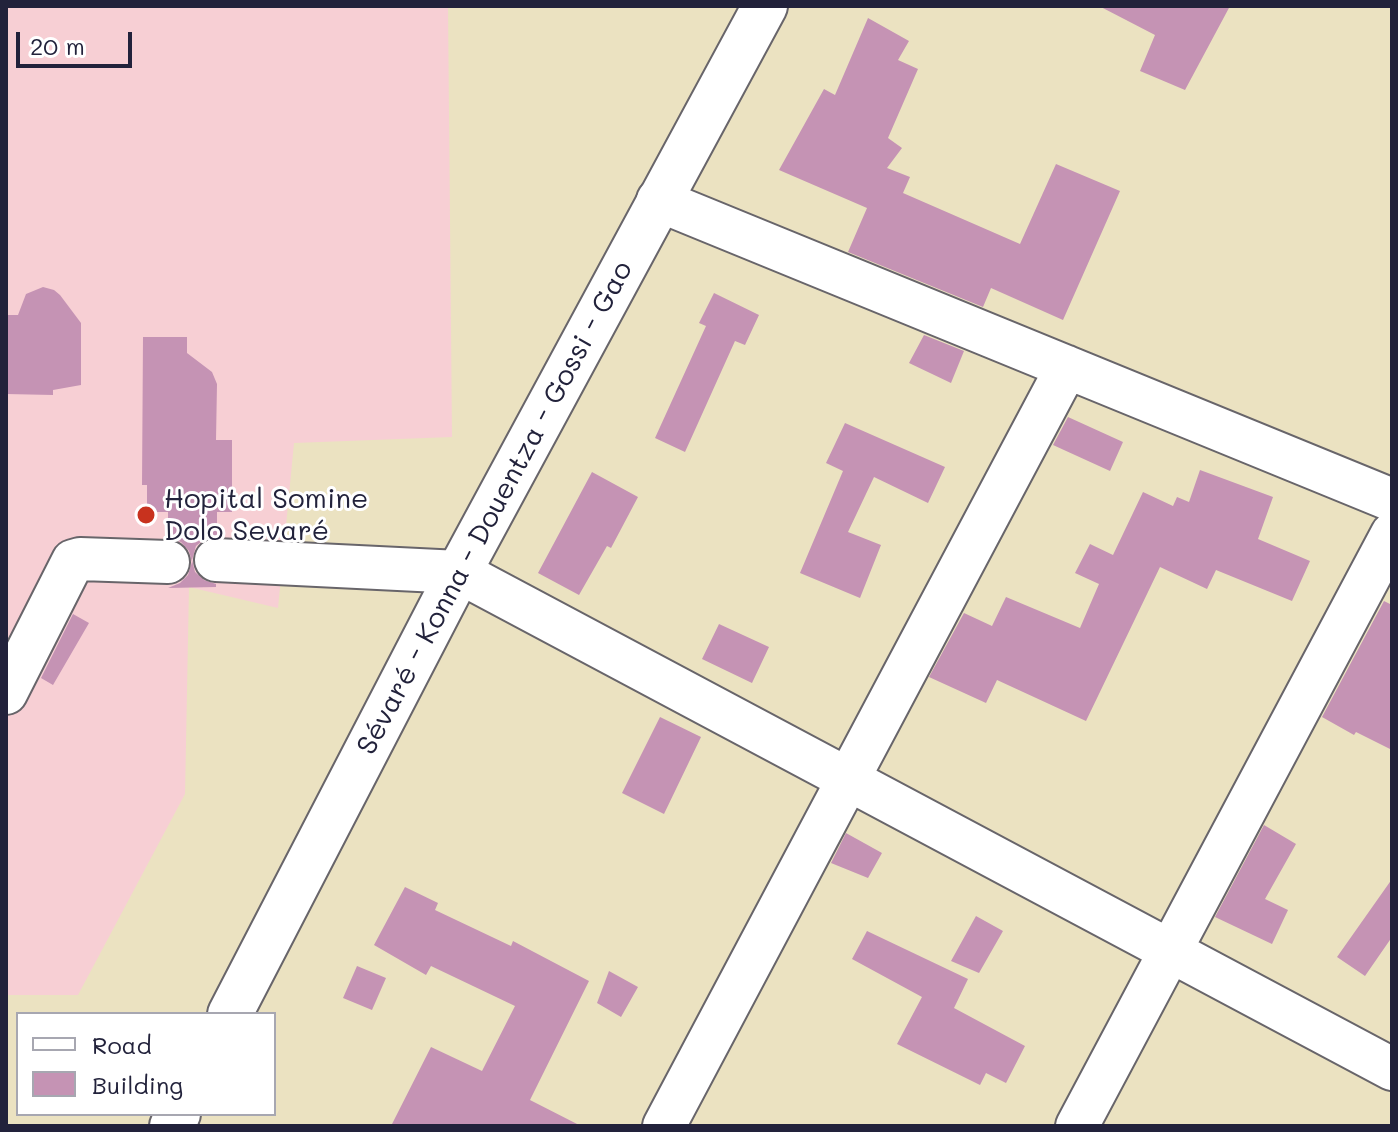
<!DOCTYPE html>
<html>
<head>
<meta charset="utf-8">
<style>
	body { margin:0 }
	#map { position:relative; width:1398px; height:1132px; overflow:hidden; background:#ebe2c1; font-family:Mali,sans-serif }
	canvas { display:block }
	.frame { position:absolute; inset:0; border:8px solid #22223b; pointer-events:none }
	.legend { position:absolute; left:16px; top:1012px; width:260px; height:104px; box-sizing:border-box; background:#fff; border:2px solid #a7a7b1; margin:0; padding:10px 14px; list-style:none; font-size:24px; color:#22223b }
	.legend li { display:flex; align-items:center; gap:16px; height:40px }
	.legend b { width:40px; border:2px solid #a7a7b1 }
	.scale { position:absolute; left:16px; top:32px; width:116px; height:36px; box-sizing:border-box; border:4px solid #22223b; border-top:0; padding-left:10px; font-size:24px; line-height:28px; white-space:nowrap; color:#22223b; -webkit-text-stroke:6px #fff; paint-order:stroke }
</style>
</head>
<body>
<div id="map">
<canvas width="1398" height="1132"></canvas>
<div class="frame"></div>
<ul class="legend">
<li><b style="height:10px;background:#fff"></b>Road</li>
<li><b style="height:22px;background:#c593b4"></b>Building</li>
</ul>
<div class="scale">20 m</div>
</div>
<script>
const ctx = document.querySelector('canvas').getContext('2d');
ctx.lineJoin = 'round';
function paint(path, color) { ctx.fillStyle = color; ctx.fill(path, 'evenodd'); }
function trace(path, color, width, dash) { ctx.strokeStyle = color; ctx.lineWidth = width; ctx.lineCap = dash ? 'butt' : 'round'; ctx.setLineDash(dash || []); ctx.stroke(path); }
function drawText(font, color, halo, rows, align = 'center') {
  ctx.font = font + ' Mali,sans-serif'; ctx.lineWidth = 6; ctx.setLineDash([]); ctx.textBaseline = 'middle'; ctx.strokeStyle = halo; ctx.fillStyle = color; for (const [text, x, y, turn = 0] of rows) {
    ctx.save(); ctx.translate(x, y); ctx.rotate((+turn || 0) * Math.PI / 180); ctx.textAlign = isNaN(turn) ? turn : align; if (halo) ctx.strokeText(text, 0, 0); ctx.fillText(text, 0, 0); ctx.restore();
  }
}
const built = new Path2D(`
	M6,6H448L452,437L294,443L278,608L189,587L185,794L78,995H6Z`);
const building = new Path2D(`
	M1099,6H1230L1185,90L1140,71L1155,35Z
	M868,18L909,41L898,60L918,69L888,138L902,148L887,168L910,177L903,193L1020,244L1056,164L1120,191L1063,320L991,288L983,307L848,252L867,208L779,170L824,89L835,95Z
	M43,287L54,290L60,295L81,323V385L53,390V395L6,394V315H18L26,294Z
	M714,293L759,315L745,345L735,341L685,452L655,438L706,326L699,323Z
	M924,335L964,351L951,383L909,363Z
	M143,337H187V353L212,372L217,384L216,440H232V512H217V536L206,538L196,546L192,560L195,572L204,580L216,584V587L168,588L180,583L188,575L192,562L189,551L181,542L168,538V512H147V485H142Z
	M1068,417L1123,442L1110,471L1053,445Z
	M845,423L945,467L928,503L874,477L848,532L881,545L860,598L800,573L843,471L826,463Z
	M1200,470L1273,497L1258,539L1310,561L1292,601L1216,570L1207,589L1160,567L1086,721L997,680L986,703L929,677L964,613L992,626L1006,597L1080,628L1099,584L1075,573L1090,544L1113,555L1143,492L1173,506L1177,497L1189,502Z
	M592,472L638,497L611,548L607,546L579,595L538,573Z
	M1384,601L1392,605V750L1356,732L1354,735L1322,717Z
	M73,614L89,623L53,685L41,678Z
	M719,624L769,647L752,683L702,659Z
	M660,717L701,737L664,814L622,793Z
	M1264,825L1296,844L1265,899L1288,910L1272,944L1215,917Z
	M846,833L882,853L868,878L831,863Z
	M1392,879V937L1365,976L1337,957Z
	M405,887L438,903L435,910L511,946L513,941L589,981L530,1100L581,1126H391L431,1047L482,1071L515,1006L431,966L426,975L374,945Z
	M976,916L1003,931L979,973L951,961Z
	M867,931L968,979L954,1008L1025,1046L1006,1083L986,1073L980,1085L897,1044L922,997L852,959Z
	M357,966L386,978L372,1010L343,998Z
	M609,971L638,987L621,1017L597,1003Z`);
const minor = new Path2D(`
	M658,200L1392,500
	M216,560L459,572L1392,1069
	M6,693L73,561L80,559L168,562
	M664,1126L1067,367
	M1077,1126L1392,534`);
const major = new Path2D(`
	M230,1014L459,572L765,6
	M172,1126L178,1114`);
const markers = [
	[146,515,10,"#c8321e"]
];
const poiNames = [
	["Hopital Somine",164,499],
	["Dolo Sevaré",164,531]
];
const streetNames = [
	["Sévaré - Konna - Douentza - Gossi - Gao",495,508,-62]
];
paint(built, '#f7cfd4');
paint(building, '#c593b4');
trace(minor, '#68656a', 46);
trace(major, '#68656a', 48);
trace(minor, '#fff', 42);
trace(major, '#fff', 44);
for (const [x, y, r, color] of markers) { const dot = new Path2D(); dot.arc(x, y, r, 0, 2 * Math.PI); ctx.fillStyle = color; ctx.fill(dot); trace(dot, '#fff', 3); }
drawText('28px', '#22223b', '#fff', poiNames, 'left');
drawText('28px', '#22223b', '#fff', streetNames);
</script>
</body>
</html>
